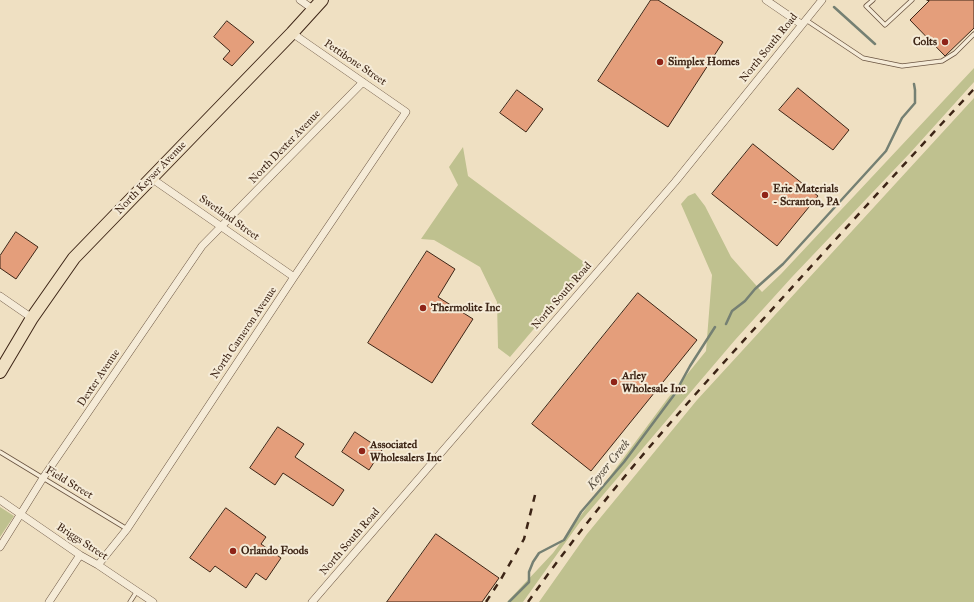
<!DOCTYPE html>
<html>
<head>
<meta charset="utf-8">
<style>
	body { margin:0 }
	canvas { display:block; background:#efe0c2 }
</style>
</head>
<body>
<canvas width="974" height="602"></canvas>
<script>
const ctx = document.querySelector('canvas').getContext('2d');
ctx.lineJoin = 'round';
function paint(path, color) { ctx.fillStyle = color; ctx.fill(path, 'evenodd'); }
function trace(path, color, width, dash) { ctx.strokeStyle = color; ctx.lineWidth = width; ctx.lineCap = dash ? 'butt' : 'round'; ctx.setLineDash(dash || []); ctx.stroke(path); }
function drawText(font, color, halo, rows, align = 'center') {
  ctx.font = font + ' "IM FELL Great Primer",serif'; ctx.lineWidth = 4; ctx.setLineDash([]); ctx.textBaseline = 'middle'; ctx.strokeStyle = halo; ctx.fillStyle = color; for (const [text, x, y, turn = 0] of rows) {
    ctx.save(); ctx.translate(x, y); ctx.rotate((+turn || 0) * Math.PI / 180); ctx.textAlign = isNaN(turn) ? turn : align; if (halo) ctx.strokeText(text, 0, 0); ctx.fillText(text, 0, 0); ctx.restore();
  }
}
const green = new Path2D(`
	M974,68V82L910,153L792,277L735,340L580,522L523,602H507L553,553L668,398L706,351L712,275L681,204L688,196L695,193L705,206L731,257L762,292L781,274Z
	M974,98V602H539L587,534L697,400Z
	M463,147L468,176L588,265L510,357L498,348L497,302L480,267L434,240L421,239L458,185L449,167Z
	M0,507L14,516L0,537Z`);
const stream = new Path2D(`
	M834,7L875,44
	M726,324L732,311L745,301L755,289L783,264L886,151L902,118L915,103V90L914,84
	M509,602L529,582V572L533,562L539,553L564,540L581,512L624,462L674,395L690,366L715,327`);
const building = new Path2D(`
	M651,0H658L723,42L668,127L598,81Z
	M927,0H974V28L945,56L910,20L929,1Z
	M227,21L254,42L232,66L223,59L230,51L214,37Z
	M798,88L849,130L833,150L779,110Z
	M517,90L543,109L526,132L500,113Z
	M753,144L818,196L777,246L712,194Z
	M16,232L38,247L16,279L0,268V256Z
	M427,251L455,269L438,297L473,319L432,383L368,343Z
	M638,293L697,340L591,471L532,424Z
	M278,427L304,444L295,457L344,490L333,506L283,473L275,485L250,468Z
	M355,432L382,450L369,470L342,452Z
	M226,508L266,537L261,544L281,558L266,580L256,573L246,588L215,566L210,572L190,558Z
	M436,534L499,578L482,602H387Z`);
const service = new Path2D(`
	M873,0L866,6L885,25L912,0
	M806,20L863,58L902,66L942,61L955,53L974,34
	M0,452L127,529
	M130,602L137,591`);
const minor = new Path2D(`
	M300,0L314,10
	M766,0L801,24
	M151,178L294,277
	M0,296L32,318
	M0,500L80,555L98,565L153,602
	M0,547L43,478L202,246L363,82
	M98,565L127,529L294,277L406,112L292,33
	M49,602L80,555
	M312,602L675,182L822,0`);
const primary = new Path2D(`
	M0,372L32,318L74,258L292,33L322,0`);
const rail = new Path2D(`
	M486,602L501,579L524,539L536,491
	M528,602C600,500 682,408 766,316C835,240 904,164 974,89`);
const markers = [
	[945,42,4,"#8f2418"],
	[660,62,4,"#8f2418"],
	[765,195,4,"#8f2418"],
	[423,308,4,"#8f2418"],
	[614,382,4,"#8f2418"],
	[362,451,4,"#8f2418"],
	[233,551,4,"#8f2418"]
];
const poiNames = [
	["Colts",937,42,"right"],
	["Simplex Homes",668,62],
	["Erie Materials",773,189],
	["- Scranton, PA",773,202],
	["Thermolite Inc",431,308],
	["Arley",622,376],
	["Wholesale Inc",622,389],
	["Associated",370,445],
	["Wholesalers Inc",370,458],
	["Orlando Foods",241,551]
];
const streetNames = [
	["North South Road",769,48,-51],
	["Pettibone Street",355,63,34],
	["North Dexter Avenue",285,147,-46],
	["North Keyser Avenue",151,178,-46],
	["Swetland Street",229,218,35],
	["North South Road",562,296,-49],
	["North Cameron Avenue",244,333,-56],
	["Dexter Avenue",99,378,-56],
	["Field Street",69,483,31],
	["Briggs Street",82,542,33],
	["North South Road",350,542,-49]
];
const waterNames = [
	["Keyser Creek",609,465,-51]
];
paint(green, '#bfc18f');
trace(stream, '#758073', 2.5);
paint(building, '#e49e7b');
trace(building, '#3d2516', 1);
trace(service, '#6a5441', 5);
trace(minor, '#6a5441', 8);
trace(primary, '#3d2516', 14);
trace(service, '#f5ebd7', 3.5);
trace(minor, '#f5ebd7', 7);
trace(primary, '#efe0c2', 12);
trace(rail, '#3d2516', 2.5, [7, 7]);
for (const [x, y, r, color] of markers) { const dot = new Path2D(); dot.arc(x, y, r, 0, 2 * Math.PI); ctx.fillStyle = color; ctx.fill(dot); trace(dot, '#f5ebd7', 1.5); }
drawText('bold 11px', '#3d2516', '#f5ebd7', poiNames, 'left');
drawText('11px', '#3d2516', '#f5ebd7', streetNames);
drawText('italic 12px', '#544b3d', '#f5ebd7', waterNames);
</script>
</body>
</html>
